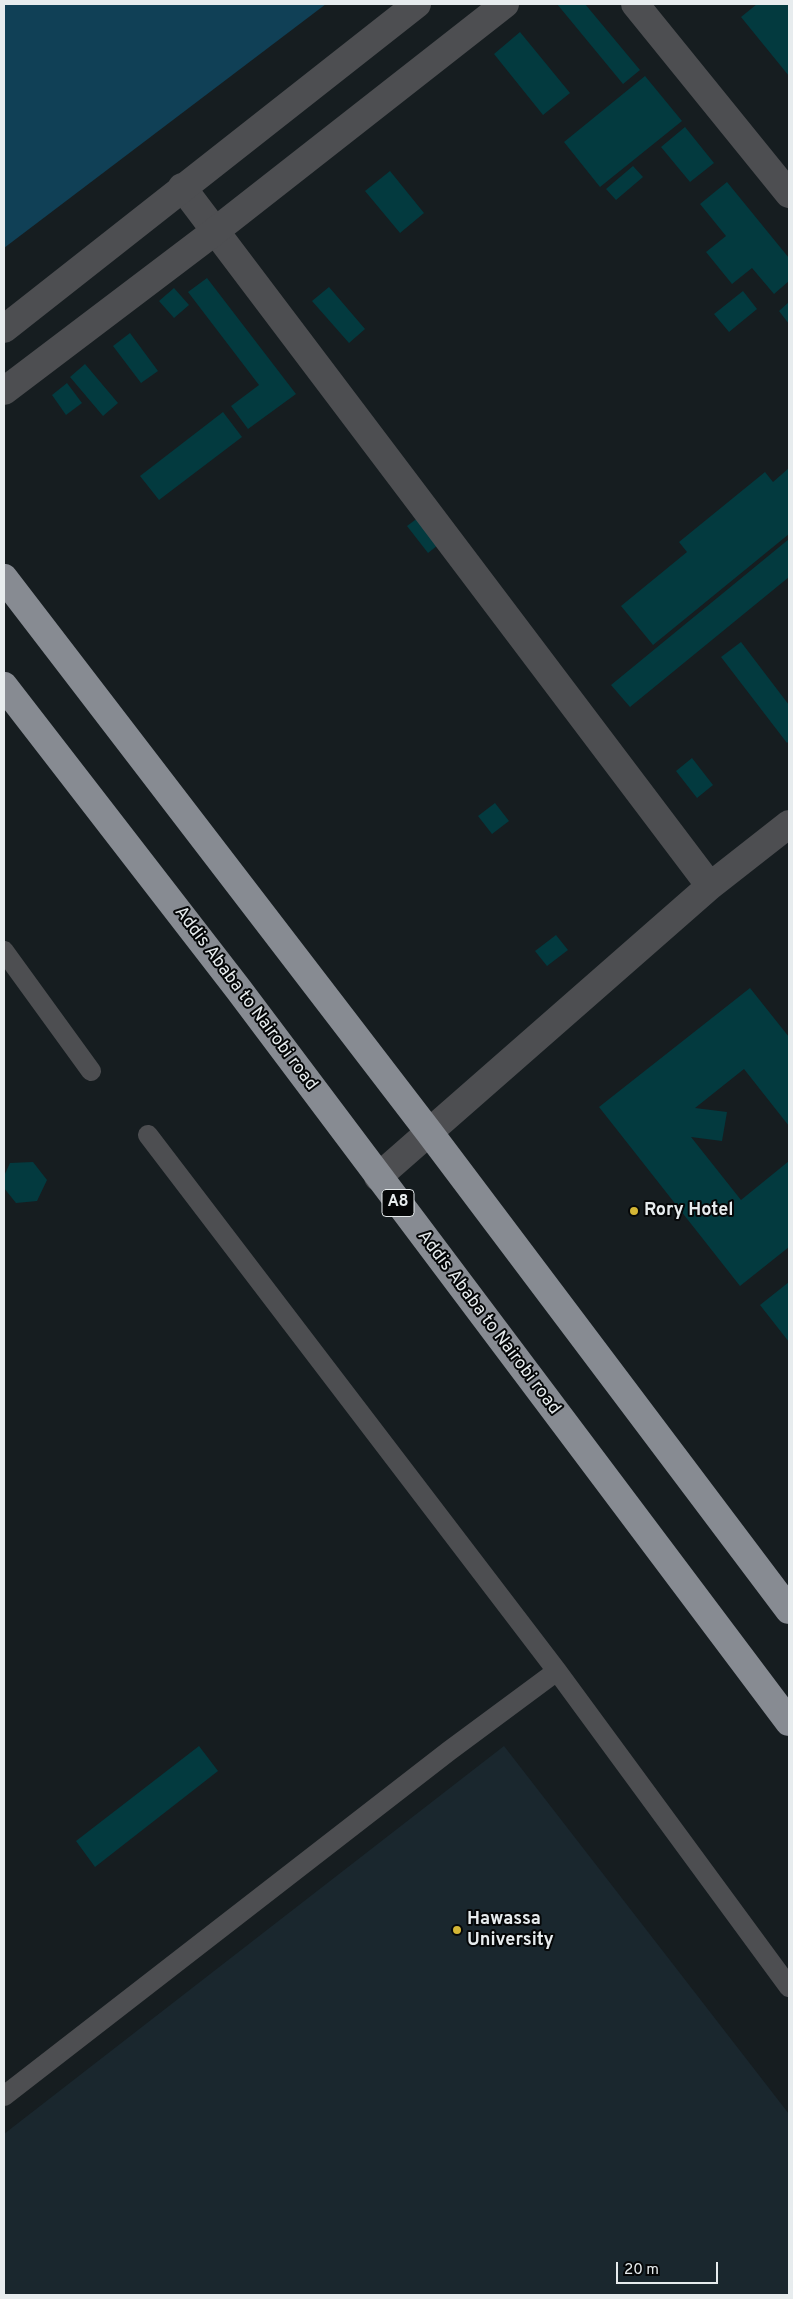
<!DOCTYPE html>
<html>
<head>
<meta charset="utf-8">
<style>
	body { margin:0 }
	#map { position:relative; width:793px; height:2299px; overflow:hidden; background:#161d20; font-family:Overpass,sans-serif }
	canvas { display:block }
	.frame { position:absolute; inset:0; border:5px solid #e7ecee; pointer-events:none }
	.scale { position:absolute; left:616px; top:2262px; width:102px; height:22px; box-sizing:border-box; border:2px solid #e7ecee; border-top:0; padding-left:6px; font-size:15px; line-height:18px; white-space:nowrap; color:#e7ecee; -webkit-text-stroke:4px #050708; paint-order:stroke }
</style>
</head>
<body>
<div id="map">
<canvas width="793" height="2299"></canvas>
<div class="frame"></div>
<div class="scale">20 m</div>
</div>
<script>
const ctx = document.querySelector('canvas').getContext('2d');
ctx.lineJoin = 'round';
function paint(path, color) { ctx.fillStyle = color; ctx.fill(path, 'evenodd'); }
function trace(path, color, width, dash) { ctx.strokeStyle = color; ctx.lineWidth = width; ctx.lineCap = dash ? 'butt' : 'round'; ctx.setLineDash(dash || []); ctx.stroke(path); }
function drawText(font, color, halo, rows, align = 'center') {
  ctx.font = font + ' Overpass,sans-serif'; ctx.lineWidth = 4; ctx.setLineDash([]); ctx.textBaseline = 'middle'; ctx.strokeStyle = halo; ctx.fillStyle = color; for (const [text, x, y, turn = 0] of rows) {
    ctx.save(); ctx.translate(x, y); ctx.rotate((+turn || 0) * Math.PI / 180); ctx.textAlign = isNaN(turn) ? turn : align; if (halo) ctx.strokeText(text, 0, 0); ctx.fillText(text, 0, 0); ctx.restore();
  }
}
const built = new Path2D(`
	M504,1746L789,2114V2295H4V2134Z`);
const green = new Path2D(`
	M4,4H326L4,248Z`);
const building = new Path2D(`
	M557,4H585L640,70L623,84Z
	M757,4H789V76L741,17Z
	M520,32L570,93L543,115L494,54Z
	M645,76L682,121L600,187L564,142Z
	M685,127L714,163L690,182L661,147Z
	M633,166L643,177L616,200L606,189Z
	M390,171L424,213L400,233L365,191Z
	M727,182L789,258V281L774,294L752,268L732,284L706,252L726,236L700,204Z
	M207,278L296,394L248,429L231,406L259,385L188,292Z
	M329,287L365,329L349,343L312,301Z
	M174,288L189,305L174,318L159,301Z
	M743,291L757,309L729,332L714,314Z
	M789,302V324L779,311Z
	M130,333L158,371L141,383L113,346Z
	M85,364L118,403L103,416L70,377Z
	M67,383L82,403L66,415L52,395Z
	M223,412L242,437L159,500L140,476Z
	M789,468V534L653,645L621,606L687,552L679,542L765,472L773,482Z
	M423,514L443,541L428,553L407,526Z
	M789,539V577L630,707L611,685Z
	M741,642L789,705V741L787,743L721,657Z
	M692,758L713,785L697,798L676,771Z
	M495,803L509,821L492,834L478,816Z
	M556,935L568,950L547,966L535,951Z
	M750,988L789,1037V1126L744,1069L695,1108L727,1112L722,1141L691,1137L741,1200L789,1161V1247L740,1286L599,1107Z
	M33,1162L47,1180L37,1201L16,1203L4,1188V1176L10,1163Z
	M789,1282V1342L760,1305Z
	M199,1746L218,1771L95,1867L76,1841Z`);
const service = new Path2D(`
	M4,951L91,1071
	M148,1135L557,1671L789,1987
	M4,2096L449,1751L557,1671`);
const minor = new Path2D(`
	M635,4L789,194
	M182,187L710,886
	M378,1177L710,886L789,824`);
const tertiary = new Path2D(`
	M4,329L417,4
	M4,391L214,232L505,4`);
const trunk = new Path2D(`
	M4,578L429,1132L789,1610
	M4,686L239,990L789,1722`);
const markers = [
	[634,1211,5,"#d4b635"],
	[457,1930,5,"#d4b635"]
];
const shields = [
	[398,1203,32]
];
const shieldNames = [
	["A8",398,1203]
];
const streetNames = [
	["Addis Ababa to Nairobi road",245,999,53],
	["Addis Ababa to Nairobi road",488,1323,53]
];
const poiNames = [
	["Rory Hotel",644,1211],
	["Hawassa",467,1920],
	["University",467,1941]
];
paint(built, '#1a272e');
paint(green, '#104056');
paint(building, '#033a3f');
trace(service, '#4d4e51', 20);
trace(minor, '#4d4e51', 28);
trace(tertiary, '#4d4e51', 28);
trace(trunk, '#878b92', 28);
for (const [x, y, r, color] of markers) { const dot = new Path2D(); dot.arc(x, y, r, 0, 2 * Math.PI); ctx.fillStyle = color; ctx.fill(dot); trace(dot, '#050708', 2); }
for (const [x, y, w] of shields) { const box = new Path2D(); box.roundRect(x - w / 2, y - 13.5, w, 27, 4); ctx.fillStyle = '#050708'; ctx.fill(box); trace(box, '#e7ecee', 1); }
drawText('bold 16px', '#e7ecee', null, shieldNames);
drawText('18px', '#e7ecee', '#050708', streetNames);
drawText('bold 18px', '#e7ecee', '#050708', poiNames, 'left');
</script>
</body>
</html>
